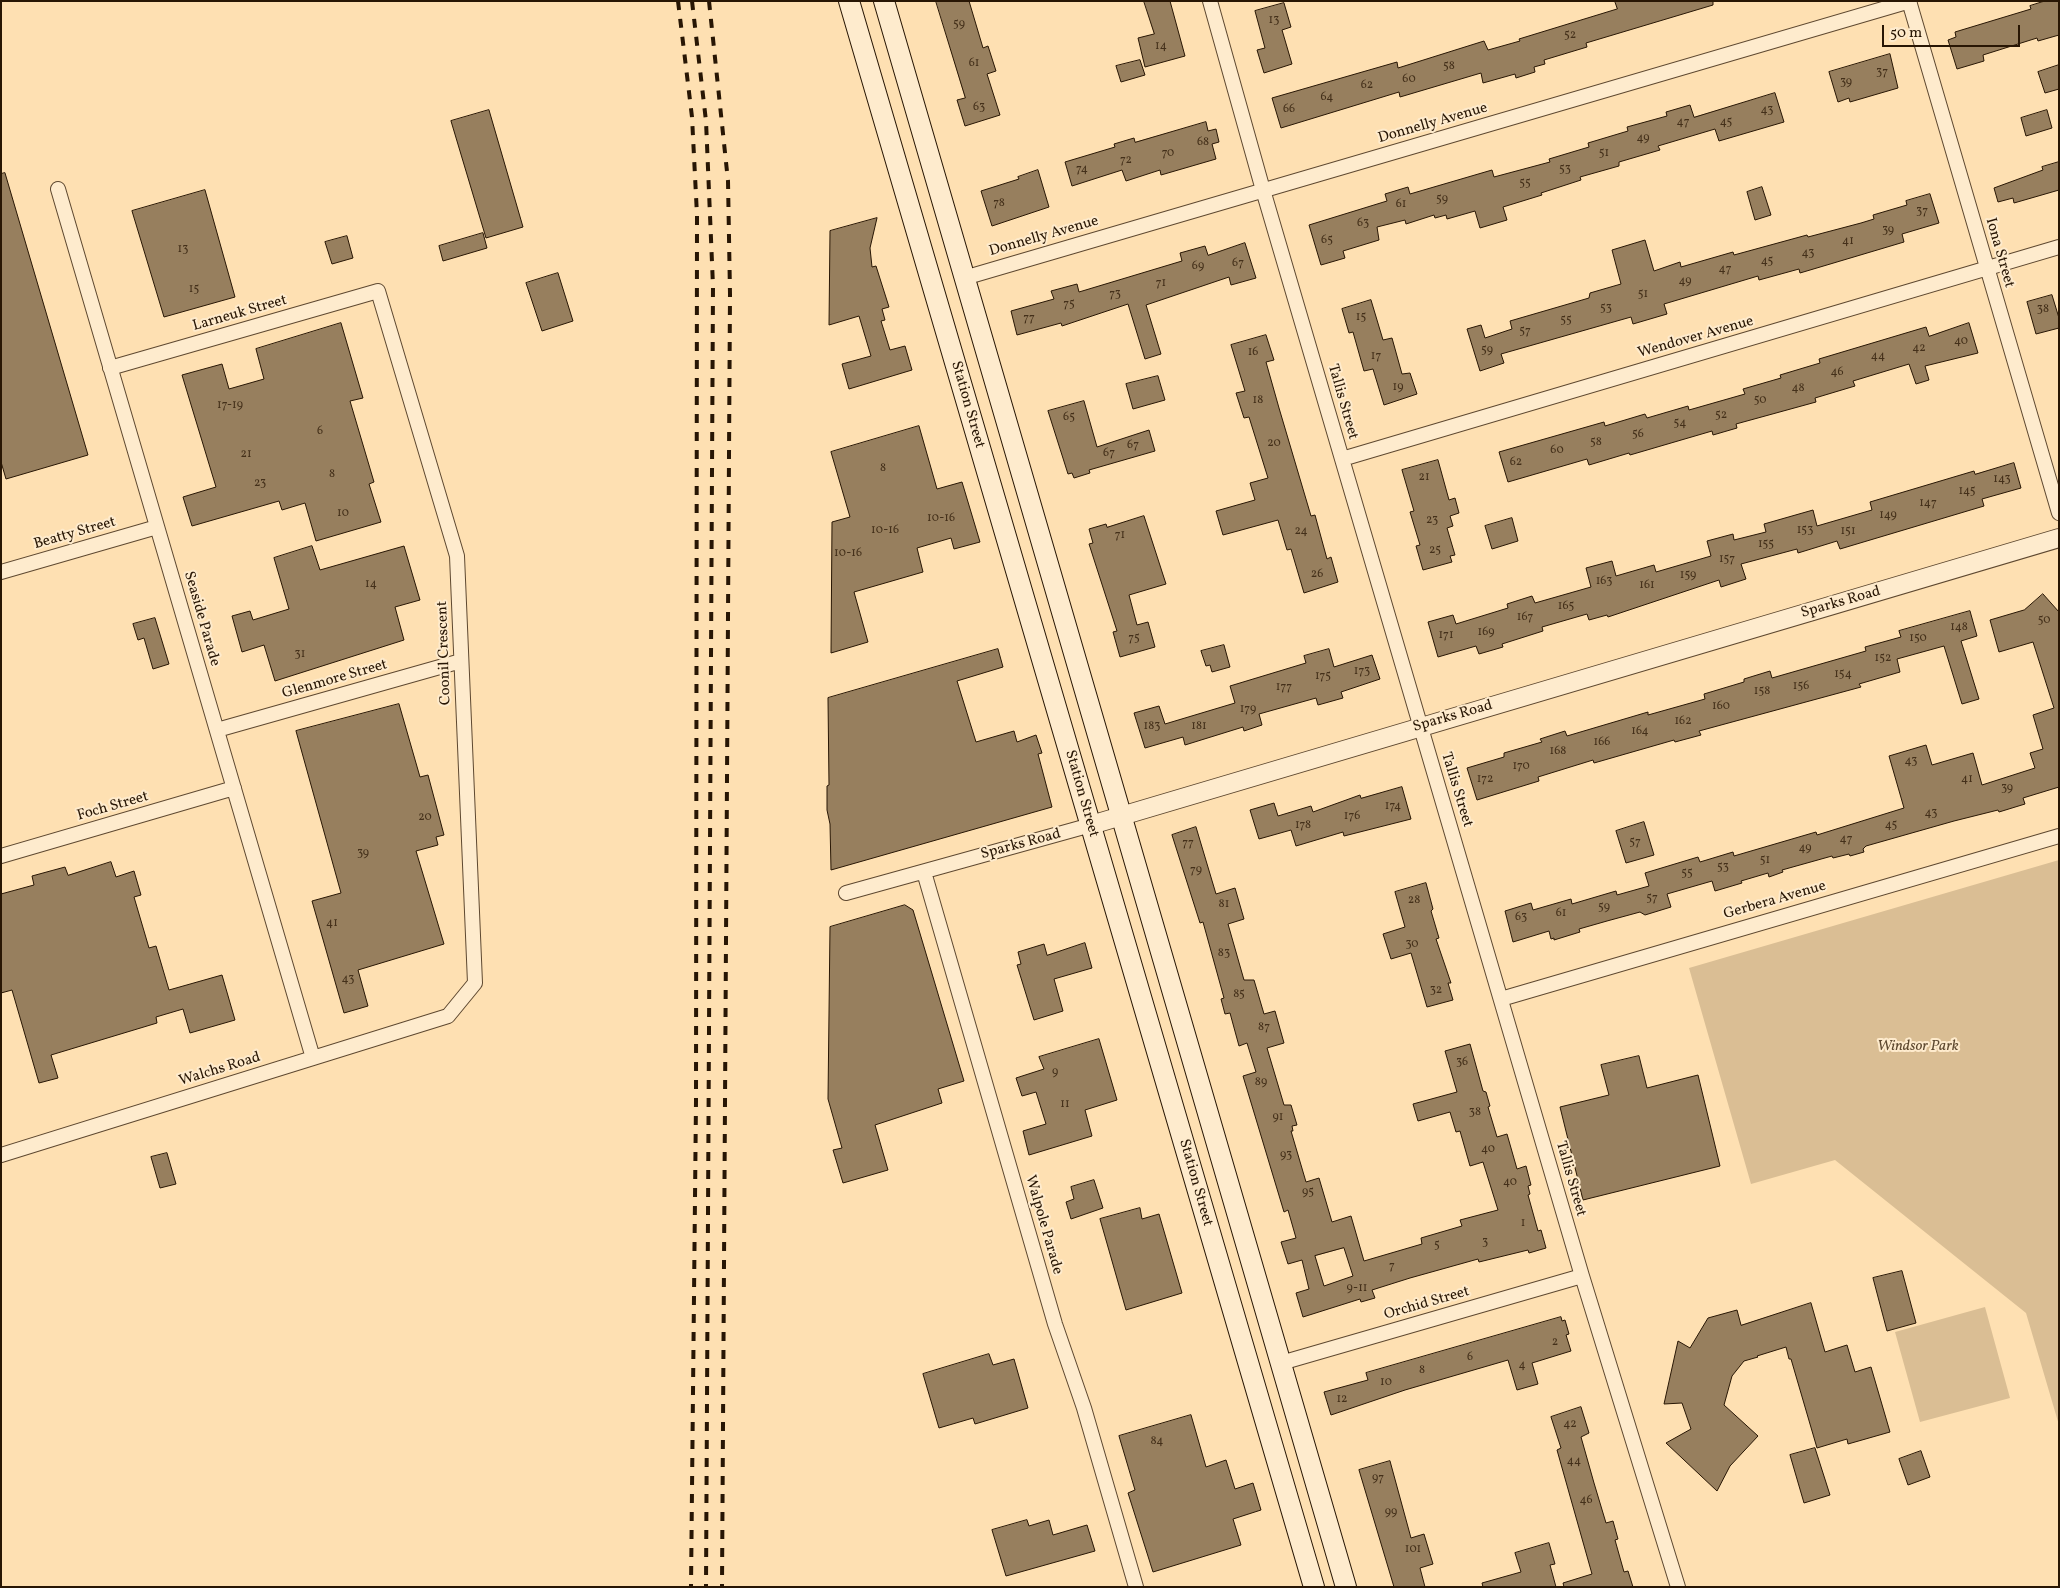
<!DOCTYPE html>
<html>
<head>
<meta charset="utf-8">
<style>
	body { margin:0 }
	#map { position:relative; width:2060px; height:1588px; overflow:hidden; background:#fee0b2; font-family:Vollkorn,serif }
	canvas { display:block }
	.frame { position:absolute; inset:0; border:2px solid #281604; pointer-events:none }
	.scale { position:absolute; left:1882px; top:25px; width:138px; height:22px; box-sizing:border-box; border:2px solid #281604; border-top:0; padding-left:6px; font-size:15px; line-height:18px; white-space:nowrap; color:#281604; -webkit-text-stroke:4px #feebcd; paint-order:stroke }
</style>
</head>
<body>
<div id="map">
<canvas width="2060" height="1588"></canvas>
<div class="frame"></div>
<div class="scale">50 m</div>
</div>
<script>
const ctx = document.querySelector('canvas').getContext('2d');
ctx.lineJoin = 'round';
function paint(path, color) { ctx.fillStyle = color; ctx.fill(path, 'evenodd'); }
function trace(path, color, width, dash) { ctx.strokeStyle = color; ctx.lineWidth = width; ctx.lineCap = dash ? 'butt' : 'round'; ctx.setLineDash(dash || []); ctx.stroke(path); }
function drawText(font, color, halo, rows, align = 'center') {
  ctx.font = font + ' Vollkorn,serif'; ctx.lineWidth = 4; ctx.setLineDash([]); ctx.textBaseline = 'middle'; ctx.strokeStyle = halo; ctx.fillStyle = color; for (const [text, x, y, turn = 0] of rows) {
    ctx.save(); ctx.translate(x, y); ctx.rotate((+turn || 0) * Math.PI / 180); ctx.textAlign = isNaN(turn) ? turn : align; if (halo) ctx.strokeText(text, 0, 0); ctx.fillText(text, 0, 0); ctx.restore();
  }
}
const green = new Path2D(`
	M2059,860V1425L2026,1313L1835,1160L1751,1184L1689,968Z
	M1985,1307L2010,1398L1920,1422L1895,1332Z`);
const building = new Path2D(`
	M936,1H969L983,48L988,46L996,71L987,74L1000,115L965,126L957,100L965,98Z
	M1144,1H1170L1185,56L1145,67L1138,38L1154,34Z
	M1615,1H1713V5L1586,43L1587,47L1544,60L1545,64L1534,67L1535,72L1516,78L1515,74L1483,83L1481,73L1400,97L1399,92L1281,128L1272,98L1397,62L1398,68L1484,41L1488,50L1520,41L1519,39L1617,9Z
	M2045,1H2059V35L2038,41L2037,38L1983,55L1984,61L1957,69L1948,40L1956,37L1955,32L2031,9L2030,6Z
	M1284,3L1291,27L1282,30L1292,64L1264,73L1257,50L1265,48L1255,11Z
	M1890,54L1898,88L1850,102L1849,98L1838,102L1829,72Z
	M1140,60L1145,75L1121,82L1116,66Z
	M2059,65V89L2045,93L2038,72Z
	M1775,93L1784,122L1719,141L1715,129L1658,146L1660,150L1619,162V166L1580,177L1581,180L1541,193L1542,195L1503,207L1507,220L1480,228L1475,211L1447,219L1446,215L1435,218L1434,215L1406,224L1405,220L1377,227L1379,240L1343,251L1345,258L1321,265L1309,225L1387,201L1385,194L1408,187L1410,194L1492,170L1494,177L1550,162L1549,159L1589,147L1588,143L1628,131L1627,127L1667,116L1666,112L1690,105L1694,117Z
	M489,110L523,227L486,238L451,121Z
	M2047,110L2052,128L2026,136L2021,118Z
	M1206,122L1208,131L1216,129L1219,142L1212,144L1216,159L1161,175L1160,170L1126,181L1122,170L1072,186L1065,162L1115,147L1114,144L1134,138L1135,142Z
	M2059,162V190L2014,203L2013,198L1998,202L1994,188L2043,170L2042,167Z
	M1038,170L1049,207L992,226L981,191L1019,179L1018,177Z
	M5,173L88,455L6,479L1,462V174Z
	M1762,187L1771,215L1755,220L1747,192Z
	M205,190L235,297L164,317L132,211Z
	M1930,194L1939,223L1902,234L1904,242L1800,273L1799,269L1759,280L1758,276L1664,304L1667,314L1633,324L1631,317L1501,354L1504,363L1480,371L1467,329L1481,325L1485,338L1512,329L1510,321L1589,298L1590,293L1621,284L1612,250L1645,240L1654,271L1680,262L1681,267L1733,252L1734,255L1807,235L1808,237L1861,223L1874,219L1873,215L1907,205L1906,201Z
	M877,218L870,248L872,267L876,266L889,307L882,309L885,320L881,321L890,350L905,346L912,370L849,389L842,364L871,356L859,316L829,325L830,231Z
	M483,233L487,248L443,261L439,246Z
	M347,236L353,258L332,264L325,242Z
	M1245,243L1256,278L1231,285L1229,277L1146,305L1161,354L1145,359L1128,304L1062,326L1061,323L1017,335L1011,311L1054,299L1051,291L1077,284L1079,292L1182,261L1180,253L1205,246L1208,255Z
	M558,273L573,321L542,331L526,283Z
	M2052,295L2059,318V328L2036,334L2027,302Z
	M1371,300L1383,340L1392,338L1402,374L1410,373L1417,394L1384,405L1373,369L1364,371L1353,332L1349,333L1342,309Z
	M341,323L363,398L350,401L374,482L369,484L381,522L316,541L305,503L282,510L279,501L192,526L183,497L216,487L182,375L222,364L229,389L264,379L256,349Z
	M1969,323L1978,353L1925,366L1929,380L1916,384L1909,364L1853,381L1855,386L1815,398L1816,402L1736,424L1737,428L1713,435L1712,431L1630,455L1629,453L1589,465L1587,459L1508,482L1499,452L1604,422L1605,426L1645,414L1647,418L1688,406L1689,410L1745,394L1743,389L1781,378L1780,375L1820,363L1819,359L1926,327L1929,336Z
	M1266,335L1274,360L1266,362L1279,408L1311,516L1315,515L1327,559L1331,557L1338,582L1304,593L1291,549L1287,550L1278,520L1223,535L1216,511L1255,500L1250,483L1268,478L1249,417L1244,418L1236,393L1245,391L1231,345Z
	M1158,376L1165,400L1133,409L1126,384Z
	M1084,401L1097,447L1149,430L1155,451L1089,470L1090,473L1074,478L1072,473L1068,474L1048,411Z
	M919,426L937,489L962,482L980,542L954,549L951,538L917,548L923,572L854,592L868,642L831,653L832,522L850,517L831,452Z
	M1438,460L1449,500L1455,498L1459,513L1450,516L1453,526L1447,528L1455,555L1450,556L1452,562L1423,570L1416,546L1420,545L1410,512L1414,511L1402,470Z
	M2014,463L2021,488L1982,499L1984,506L1840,549L1837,541L1798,553L1797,549L1741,564L1746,579L1721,587L1719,580L1608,617L1607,615L1589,620L1587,614L1542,627L1543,631L1502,644L1503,647L1479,654L1476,646L1438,657L1428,622L1453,615L1456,624L1508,608L1507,604L1532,596L1535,603L1591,587L1586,568L1612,561L1616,576L1654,565L1656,572L1711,556L1707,541L1733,534L1734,540L1766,532L1764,524L1813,510L1817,526L1872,510L1870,502L1974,471L1975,474Z
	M1144,516L1166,584L1129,595L1137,625L1148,622L1155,647L1120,657L1113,632L1117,631L1089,544L1093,543L1089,529L1106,524L1107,527Z
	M1512,518L1518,541L1492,549L1485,526Z
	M312,546L320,570L404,546L420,600L395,607L404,640L275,681L264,645L242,652L232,616L250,611L253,620L289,609L274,558Z
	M2043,594L2059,612V787L2023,798L2025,804L1999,812L1998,810L1954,821L1866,846L1863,849L1864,852L1850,856L1849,854L1833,858L1832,856L1782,870L1783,872L1769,877L1768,873L1741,881L1742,883L1715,891L1712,881L1667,894L1671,907L1645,915L1640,912L1607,921L1579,929L1580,932L1554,940V938L1551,939L1549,931L1513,942L1505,911L1531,903L1533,910L1571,899L1572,904L1616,891L1617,895L1649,886L1645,873L1698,857L1700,862L1733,852L1734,856L1816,832L1817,835L1904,808L1889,756L1926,745L1932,765L1973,753L1982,785L2035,768L2030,753L2043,749L2033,715L2054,708L2033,642L1999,652L1990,620L2024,610Z
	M1970,611L1977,636L1961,641L1979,699L1962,704L1944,646L1897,659L1900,672L1859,684L1861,687L1699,731L1701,735L1675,742L1674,740L1594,763L1593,760L1538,777L1539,781L1477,800L1467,768L1504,757V753L1542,742L1540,739L1565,731L1567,736L1648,712V715L1705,699L1704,694L1744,682V679L1770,671L1772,678L1866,651L1865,647L1901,637L1899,631Z
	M155,618L169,664L153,669L144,638L138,640L133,624Z
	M1224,645L1230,667L1212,672L1210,665L1206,666L1201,651Z
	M998,649L1003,667L957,681L976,742L1014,731L1017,742L1036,735L1042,753L1038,754L1052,807L831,870L830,824L827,810V786L829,785L828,698Z
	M1329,649L1334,667L1372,655L1380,679L1341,692L1343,698L1318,705L1316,698L1259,714L1262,725L1244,731L1243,727L1185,745L1183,737L1145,748L1134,713L1159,706L1165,724L1235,703L1230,686L1306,663L1304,656Z
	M399,704L420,777L428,775L444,835L436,837L438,845L416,851L444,944L358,970L368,1006L344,1013L312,901L341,893L296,731Z
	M1402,787L1411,819L1344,836L1343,832L1296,846L1291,830L1259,839L1250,810L1274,803L1278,816L1311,806L1313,812L1360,795L1361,798Z
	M1644,822L1654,855L1626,863L1616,831Z
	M1196,827L1216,894L1235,888L1244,919L1228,924L1244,980H1254L1264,1014L1275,1011L1284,1043L1267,1048L1284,1105H1291L1297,1125L1292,1126L1293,1131H1291L1306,1182L1319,1178L1332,1222L1351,1216L1364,1261L1422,1244L1421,1238L1462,1226L1460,1220L1498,1210L1483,1162L1470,1166L1460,1131L1456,1132L1450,1112L1418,1121L1413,1104L1457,1092L1445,1051L1470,1044L1483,1091L1486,1092L1490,1106L1488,1107L1497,1137L1507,1134L1517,1169L1526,1166L1531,1185L1528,1186L1530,1194L1528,1195L1538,1231L1541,1230L1546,1248L1529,1253L1528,1250L1479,1262L1478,1259L1410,1278L1372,1290L1375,1298L1361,1302L1360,1299L1303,1317L1296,1293L1309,1289L1302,1260L1288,1264L1281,1242L1296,1238L1288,1210L1284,1212L1243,1076L1256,1072L1247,1043L1239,1046L1230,1013L1225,1014L1221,999L1224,998L1203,922L1200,923L1172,835ZM1344,1248L1353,1276L1324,1286L1315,1256Z
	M111,862L116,877L134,871L141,895L134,897L149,948L156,946L169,990L222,975L235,1020L190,1033L183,1009L156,1017L157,1023L51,1055L58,1078L39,1083L12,990L1,993V894L34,885L32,876L65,867L68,875Z
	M1426,883L1433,909L1431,911L1439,938L1436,939L1451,983H1448L1453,1000L1427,1007L1411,953L1391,959L1383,934L1405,927L1395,892Z
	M905,905L913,910L964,1081L938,1089L942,1103L875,1125L888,1170L843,1183L833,1150L842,1148L828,1099L830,927Z
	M1085,943L1092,968L1054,979L1063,1011L1034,1020L1017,965L1021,964L1018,952L1044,944L1047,955Z
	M1099,1039L1117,1100L1085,1110L1092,1136L1029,1155L1023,1131L1046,1124L1036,1092L1022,1096L1016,1078L1044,1069L1039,1057Z
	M1639,1056L1647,1088L1698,1075L1720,1166L1583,1200L1560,1107L1609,1095L1601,1065Z
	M167,1153L176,1184L160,1188L151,1157Z
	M1094,1180L1103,1208L1071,1219L1066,1202L1074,1199L1071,1187Z
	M1140,1208L1142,1219L1159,1214L1182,1293L1126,1310L1100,1219Z
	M1902,1271L1916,1323L1887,1331L1873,1278Z
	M1811,1303L1825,1352L1847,1345L1855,1372L1871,1367L1890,1432L1848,1444L1847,1439L1817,1448L1791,1359H1789L1786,1347L1757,1356L1758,1357L1744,1361L1732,1376L1724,1405L1758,1436L1730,1466L1717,1491L1666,1443L1691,1429L1682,1403L1664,1404L1678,1341L1690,1348L1708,1318L1737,1310L1741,1325Z
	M1561,1317L1562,1321L1565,1320L1569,1334L1566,1335L1571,1351L1532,1363L1538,1384L1517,1390L1508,1360L1405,1390L1331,1415L1324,1392L1368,1380L1366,1373Z
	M989,1354L993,1365L1014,1359L1028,1408L975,1424L973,1418L939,1428L923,1374Z
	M1581,1407L1589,1433L1581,1437L1594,1483L1606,1523L1613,1521L1618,1539L1615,1540L1624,1572L1628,1571L1633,1587H1564L1563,1583L1592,1574L1557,1450L1561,1448L1551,1417Z
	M1191,1415L1206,1467L1226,1460L1235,1489L1253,1483L1261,1510L1233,1519L1241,1545L1153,1572L1128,1493L1135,1490L1119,1436Z
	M1815,1448L1830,1495L1804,1503L1790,1455Z
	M1921,1451L1930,1477L1908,1485L1899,1459Z
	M1390,1461L1411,1538L1424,1534L1433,1564L1420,1568L1425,1587H1394L1359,1470Z
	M1027,1520L1029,1526L1049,1520L1053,1535L1087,1525L1095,1551L1006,1576L992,1530Z
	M1549,1543L1555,1564L1550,1565L1556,1587H1483L1482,1583L1521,1572L1515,1553Z`);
const minor = new Path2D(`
	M1210,1L1263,190L1582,1276L1678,1587
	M1909,1L2059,513
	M58,189L313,1058
	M964,278L1910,1
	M1342,459L2059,247
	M1,572L157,527
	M217,730L461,661
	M1,856L234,788
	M924,872L1055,1324L1084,1408L1136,1587
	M846,893L1091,825
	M1501,999L2059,836
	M1,1155L448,1016L475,983L457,556L378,291L110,368
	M1281,1363L1582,1276`);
const tertiary = new Path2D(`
	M1091,825L2059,538`);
const secondary = new Path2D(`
	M849,1L1314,1587
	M884,1L1346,1587`);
const rail = new Path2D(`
	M678,1L692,117L697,215L696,1101L691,1587
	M692,1L706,121L713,286L706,1587
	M709,1L728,181L730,294L722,1587`);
const numberNames = [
	["13",1274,21],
	["59",959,25],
	["52",1570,36],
	["14",1161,47],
	["61",974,64],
	["58",1449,67],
	["37",1882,73],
	["60",1409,80],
	["39",1846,83],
	["62",1367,86],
	["64",1327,98],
	["63",979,108],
	["66",1289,110],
	["43",1767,111],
	["47",1683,123],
	["45",1726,123],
	["49",1643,139],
	["68",1203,143],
	["70",1168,154],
	["51",1604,154],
	["72",1126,161],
	["74",1082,170],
	["53",1565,170],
	["55",1525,184],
	["59",1442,200],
	["78",999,204],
	["61",1401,205],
	["37",1922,212],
	["63",1363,224],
	["39",1888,231],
	["65",1327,241],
	["41",1848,242],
	["13",183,250],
	["43",1808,254],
	["45",1767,262],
	["67",1238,264],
	["69",1198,267],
	["47",1725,270],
	["49",1685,282],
	["71",1161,284],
	["15",194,290],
	["73",1115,295],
	["51",1643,295],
	["75",1069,305],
	["53",1606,309],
	["38",2043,310],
	["15",1361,318],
	["77",1029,319],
	["55",1566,321],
	["57",1525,332],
	["40",1961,342],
	["42",1919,349],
	["59",1487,351],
	["16",1253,353],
	["17",1376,357],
	["44",1878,357],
	["46",1837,373],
	["19",1398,388],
	["48",1798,389],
	["18",1258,401],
	["50",1760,401],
	["17-19",230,406],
	["52",1721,416],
	["65",1069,418],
	["54",1680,424],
	["6",320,432],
	["56",1638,435],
	["58",1596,443],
	["20",1274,444],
	["67",1133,446],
	["60",1557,451],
	["67",1109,454],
	["21",246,455],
	["62",1516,463],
	["8",883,469],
	["8",332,475],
	["21",1424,478],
	["143",2002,480],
	["23",260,484],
	["145",1967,492],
	["147",1928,504],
	["10",343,514],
	["149",1888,516],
	["10-16",941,519],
	["23",1432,521],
	["10-16",885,531],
	["153",1805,531],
	["24",1301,532],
	["151",1848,532],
	["71",1120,536],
	["155",1766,545],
	["25",1435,551],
	["10-16",848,554],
	["157",1727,560],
	["26",1317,575],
	["159",1688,576],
	["163",1604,582],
	["14",371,585],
	["161",1647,586],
	["165",1566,607],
	["167",1525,618],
	["50",2044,621],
	["148",1959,628],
	["169",1486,633],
	["171",1446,636],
	["75",1134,639],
	["150",1918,639],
	["31",300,655],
	["152",1883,659],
	["173",1362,672],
	["154",1843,675],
	["175",1323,677],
	["156",1801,687],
	["177",1284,688],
	["158",1762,692],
	["160",1721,707],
	["179",1248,710],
	["162",1683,722],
	["183",1152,727],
	["181",1199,727],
	["164",1640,732],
	["166",1602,743],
	["168",1558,752],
	["43",1911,762],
	["170",1521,767],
	["172",1485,780],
	["41",1967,780],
	["39",2007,789],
	["174",1393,807],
	["43",1931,814],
	["176",1352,817],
	["20",425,818],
	["178",1303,826],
	["45",1891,826],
	["47",1846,840],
	["57",1635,843],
	["77",1188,844],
	["49",1805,849],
	["39",363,854],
	["51",1765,861],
	["53",1723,868],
	["79",1196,871],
	["55",1687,874],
	["57",1652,899],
	["28",1414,901],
	["81",1224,905],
	["59",1604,908],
	["61",1561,914],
	["63",1521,918],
	["41",332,924],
	["30",1412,945],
	["83",1224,954],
	["43",348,980],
	["32",1436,991],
	["85",1239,995],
	["87",1264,1028],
	["36",1462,1063],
	["9",1055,1073],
	["89",1261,1083],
	["11",1065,1105],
	["38",1475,1113],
	["91",1278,1118],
	["40",1488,1150],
	["93",1286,1156],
	["40",1510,1183],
	["95",1308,1193],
	["1",1523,1224],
	["3",1485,1243],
	["5",1437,1246],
	["7",1392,1267],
	["9-11",1357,1289],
	["2",1555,1343],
	["6",1470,1358],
	["4",1522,1366],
	["8",1422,1371],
	["10",1386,1383],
	["12",1342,1400],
	["42",1570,1425],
	["84",1157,1442],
	["44",1574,1462],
	["97",1378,1479],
	["46",1586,1501],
	["99",1391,1513],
	["101",1413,1550]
];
const streetNames = [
	["Donnelly Avenue",1433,124,-16],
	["Donnelly Avenue",1044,237,-16],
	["Iona Street",1999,253,74],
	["Larneuk Street",240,314,-16],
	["Wendover Avenue",1696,338,-16],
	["Tallis Street",1342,402,74],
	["Station Street",967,405,74],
	["Beatty Street",75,534,-16],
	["Sparks Road",1841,603,-16],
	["Seaside Parade",201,619,74],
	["Coonil Crescent",445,653,-92],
	["Glenmore Street",335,680,-16],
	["Sparks Road",1453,717,-16],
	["Tallis Street",1456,790,73],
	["Station Street",1081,794,74],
	["Foch Street",113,807,-16],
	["Sparks Road",1021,845,-15],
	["Gerbera Avenue",1775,901,-16],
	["Walchs Road",220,1070,-17],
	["Tallis Street",1570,1179,74],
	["Station Street",1195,1183,74],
	["Walpole Parade",1043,1225,74],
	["Orchid Street",1427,1304,-16]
];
const parkNames = [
	["Windsor Park",1918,1047]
];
paint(green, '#dabe94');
paint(building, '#977f5e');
trace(building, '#281604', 1);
trace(minor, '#5e4830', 16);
trace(tertiary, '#5e4830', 20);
trace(secondary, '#281604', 22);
trace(minor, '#feebcd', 14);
trace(tertiary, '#feebcd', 18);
trace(secondary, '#feebcd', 20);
trace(rail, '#281604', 4, [9, 9]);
drawText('12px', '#44301a', null, numberNames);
drawText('15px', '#281604', '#feebcd', streetNames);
drawText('italic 15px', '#5d482f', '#feebcd', parkNames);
</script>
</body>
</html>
